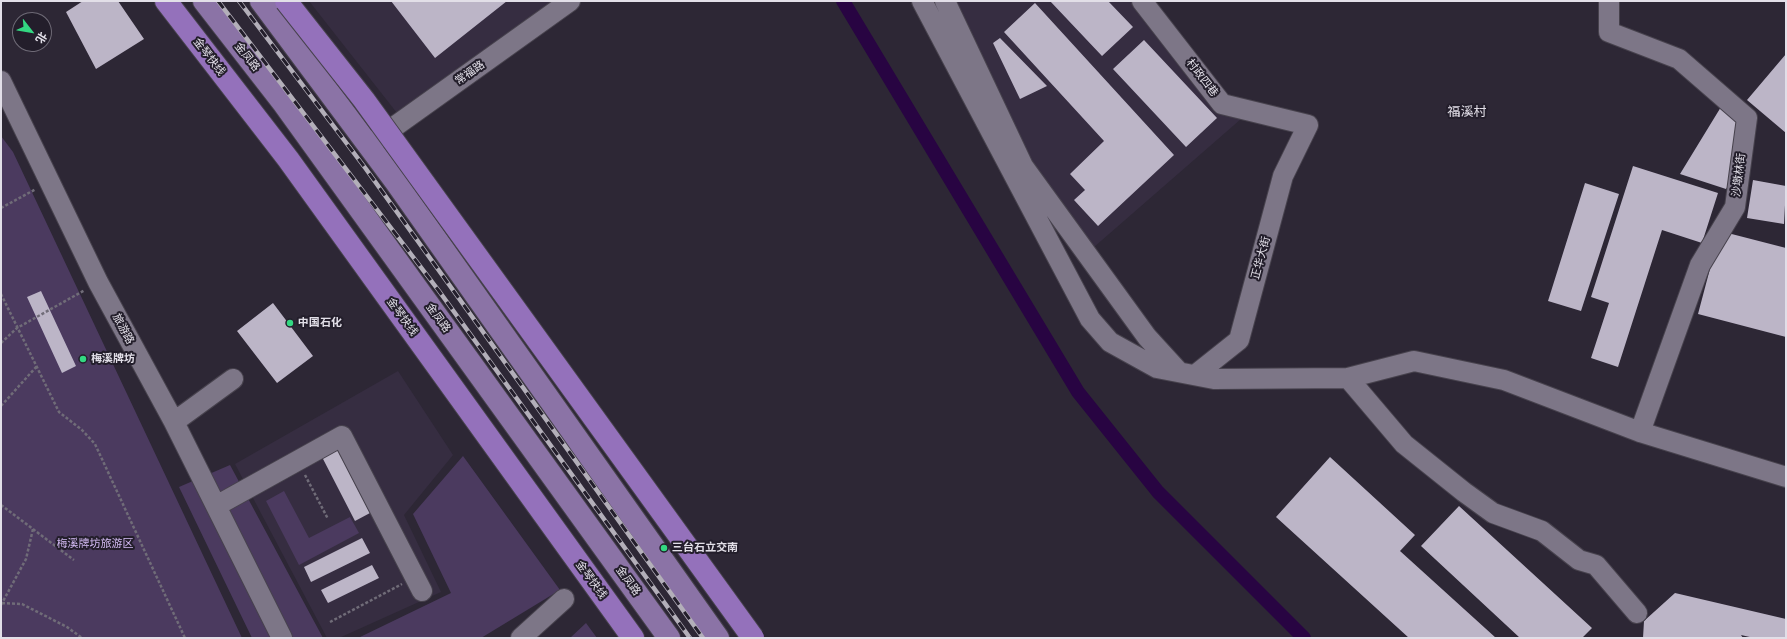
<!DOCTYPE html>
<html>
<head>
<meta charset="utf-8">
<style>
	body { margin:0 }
	#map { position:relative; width:1787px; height:639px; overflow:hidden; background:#2d2735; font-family:"PT Sans Narrow","Noto Sans SC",sans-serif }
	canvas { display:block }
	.frame { position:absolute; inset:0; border:2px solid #e2dfe8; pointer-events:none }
	.north { position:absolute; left:12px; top:12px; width:40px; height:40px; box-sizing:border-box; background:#231e2b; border:1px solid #6f6b77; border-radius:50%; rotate:121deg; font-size:11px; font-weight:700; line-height:16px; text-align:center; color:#e2dfe8 }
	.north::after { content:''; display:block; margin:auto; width:14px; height:18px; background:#33d882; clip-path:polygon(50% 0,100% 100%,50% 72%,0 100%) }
</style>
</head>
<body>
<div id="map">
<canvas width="1787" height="639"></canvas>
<div class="frame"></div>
<div class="north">北</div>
</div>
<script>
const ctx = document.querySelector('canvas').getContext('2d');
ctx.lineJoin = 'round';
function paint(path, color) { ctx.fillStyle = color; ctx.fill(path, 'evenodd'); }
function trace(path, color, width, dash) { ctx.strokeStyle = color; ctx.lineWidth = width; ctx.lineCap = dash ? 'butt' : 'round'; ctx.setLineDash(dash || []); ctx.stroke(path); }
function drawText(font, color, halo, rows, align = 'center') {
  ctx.font = font + ' "PT Sans Narrow","Noto Sans SC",sans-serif'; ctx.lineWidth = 4; ctx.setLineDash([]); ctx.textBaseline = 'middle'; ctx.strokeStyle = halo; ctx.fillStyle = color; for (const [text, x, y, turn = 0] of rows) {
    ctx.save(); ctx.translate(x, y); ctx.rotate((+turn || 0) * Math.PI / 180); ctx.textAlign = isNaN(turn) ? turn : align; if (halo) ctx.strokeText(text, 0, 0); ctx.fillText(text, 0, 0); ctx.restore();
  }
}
const built = new Path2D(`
	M309,1H557L397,113Z
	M938,1H1148L1241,119L1078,261Z
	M398,371L453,455L404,515L441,592L339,638H327L235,464Z`);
const green = new Path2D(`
	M1,136L13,152L242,638H1Z
	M463,456L560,590L481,638H358L451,593L413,514Z
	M230,465L323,638H252L179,487Z
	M284,491L309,538L350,517L359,533L299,565L266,501Z
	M586,623L597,638H570Z`);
const canal = new Path2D(`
	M843,1L1078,392L1158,492L1304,638`);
const building = new Path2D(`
	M83,1H118L144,39L96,69L66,12Z
	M391,1H507L435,58Z
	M1050,1H1108L1133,27L1102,56Z
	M1035,3L1174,155L1098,226L1074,200L1085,190L1070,174L1104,141L1004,32Z
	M1000,38L1047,86L1020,99L993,43Z
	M1144,40L1217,118L1186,147L1113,69Z
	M1786,54V133L1747,100Z
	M1724,102L1744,120L1736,175L1726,189L1680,174Z
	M1633,166L1718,193L1702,243L1662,230L1618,367L1591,358L1609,303L1591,297Z
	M1753,180L1786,186L1784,224L1747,218Z
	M1585,183L1619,194L1581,311L1548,301Z
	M1720,231L1786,248V337L1698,314Z
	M41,291L76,366L62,373L27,297Z
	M273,303L313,356L277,383L237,331Z
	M337,449L370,513L355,521L322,457Z
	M1330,457L1415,535L1400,551L1496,638H1409L1276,517Z
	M1459,506L1592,628L1582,638H1520L1421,546Z
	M362,538L370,553L311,582L304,567Z
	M372,565L379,578L328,603L321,590Z
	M1675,593L1786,619V638H1754L1741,635L1743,638H1643L1644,621Z`);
const path = new Path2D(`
	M1,208L36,189
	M1,294L59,412L82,430L95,444L185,638
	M1,343L17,328L85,290
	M1,406L37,366
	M305,475L328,519
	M1,505L74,560
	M2,603L22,604L67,627L82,638
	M1,605L26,559L33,529
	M330,622L402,584`);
const minor = new Path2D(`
	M922,1L1090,319L1110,342L1157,368L1214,379L1348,378L1414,361L1504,380L1640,432L1786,477
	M945,1L1023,166L1147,337L1179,372
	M1142,1L1222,104L1308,125L1283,176L1239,340L1195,375
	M1609,1V32L1679,59L1747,118L1735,207L1700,265L1640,432
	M1,81L98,282L174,422L282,638
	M373,142L570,1
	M1348,378L1404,444L1464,492L1493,513L1542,531L1579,560L1596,565L1637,613
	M174,422L233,379
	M216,506L342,436L422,591
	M521,638L564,599`);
const major = new Path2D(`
	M204,1L284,104L669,638
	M261,1L395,181L718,638`);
const highway = new Path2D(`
	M166,1L288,159L633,638`);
const rail = new Path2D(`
	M218,1L439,291L690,638
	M239,1L366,169L703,638`);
const highwayBridge = new Path2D(`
	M286,1L364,100L753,638`);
const markers = [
	[290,323,4,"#33d882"],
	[83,359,4,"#33d882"],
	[664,548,4,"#33d882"]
];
const streetNames = [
	["金琴快线",209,57,52],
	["金凤路",247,57,52],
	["常福路",470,73,-35],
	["村政四巷",1202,78,52],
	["沙墩林街",1739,175,-83],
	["正华大街",1261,258,-75],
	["金琴快线",402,317,54],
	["金凤路",438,318,54],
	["旅游路",123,329,62],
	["金琴快线",591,580,54],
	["金凤路",628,581,54]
];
const poiNames = [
	["中国石化",298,323],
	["梅溪牌坊",91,359],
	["三台石立交南",672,548]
];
const parkNames = [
	["梅溪牌坊旅游区",95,544]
];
const quarterNames = [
	["福溪村",1467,112]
];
paint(built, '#362d41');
paint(green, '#4b3a5f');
trace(canal, '#280442', 14);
paint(building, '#bcb5c7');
trace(minor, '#47424d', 22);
trace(major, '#47424d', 24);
trace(highway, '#47424d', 24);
trace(path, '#706c78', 2.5, [3, 2]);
trace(minor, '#7d7687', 20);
trace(major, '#8b73a6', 22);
trace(highway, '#9471bb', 22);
trace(rail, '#b3afb9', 4.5);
trace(rail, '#231e2b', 3, [9]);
trace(highwayBridge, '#47424d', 24, []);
trace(highwayBridge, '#9471bb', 22);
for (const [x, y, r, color] of markers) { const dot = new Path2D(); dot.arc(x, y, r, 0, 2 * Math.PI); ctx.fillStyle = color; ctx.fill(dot); trace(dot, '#231e2b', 1.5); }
drawText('11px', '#e2dfe8', '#231e2b', streetNames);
drawText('bold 11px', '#e2dfe8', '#231e2b', poiNames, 'left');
drawText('11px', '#d4bbf4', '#231e2b', parkNames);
drawText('13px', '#e2dfe8', '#231e2b', quarterNames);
</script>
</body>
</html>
